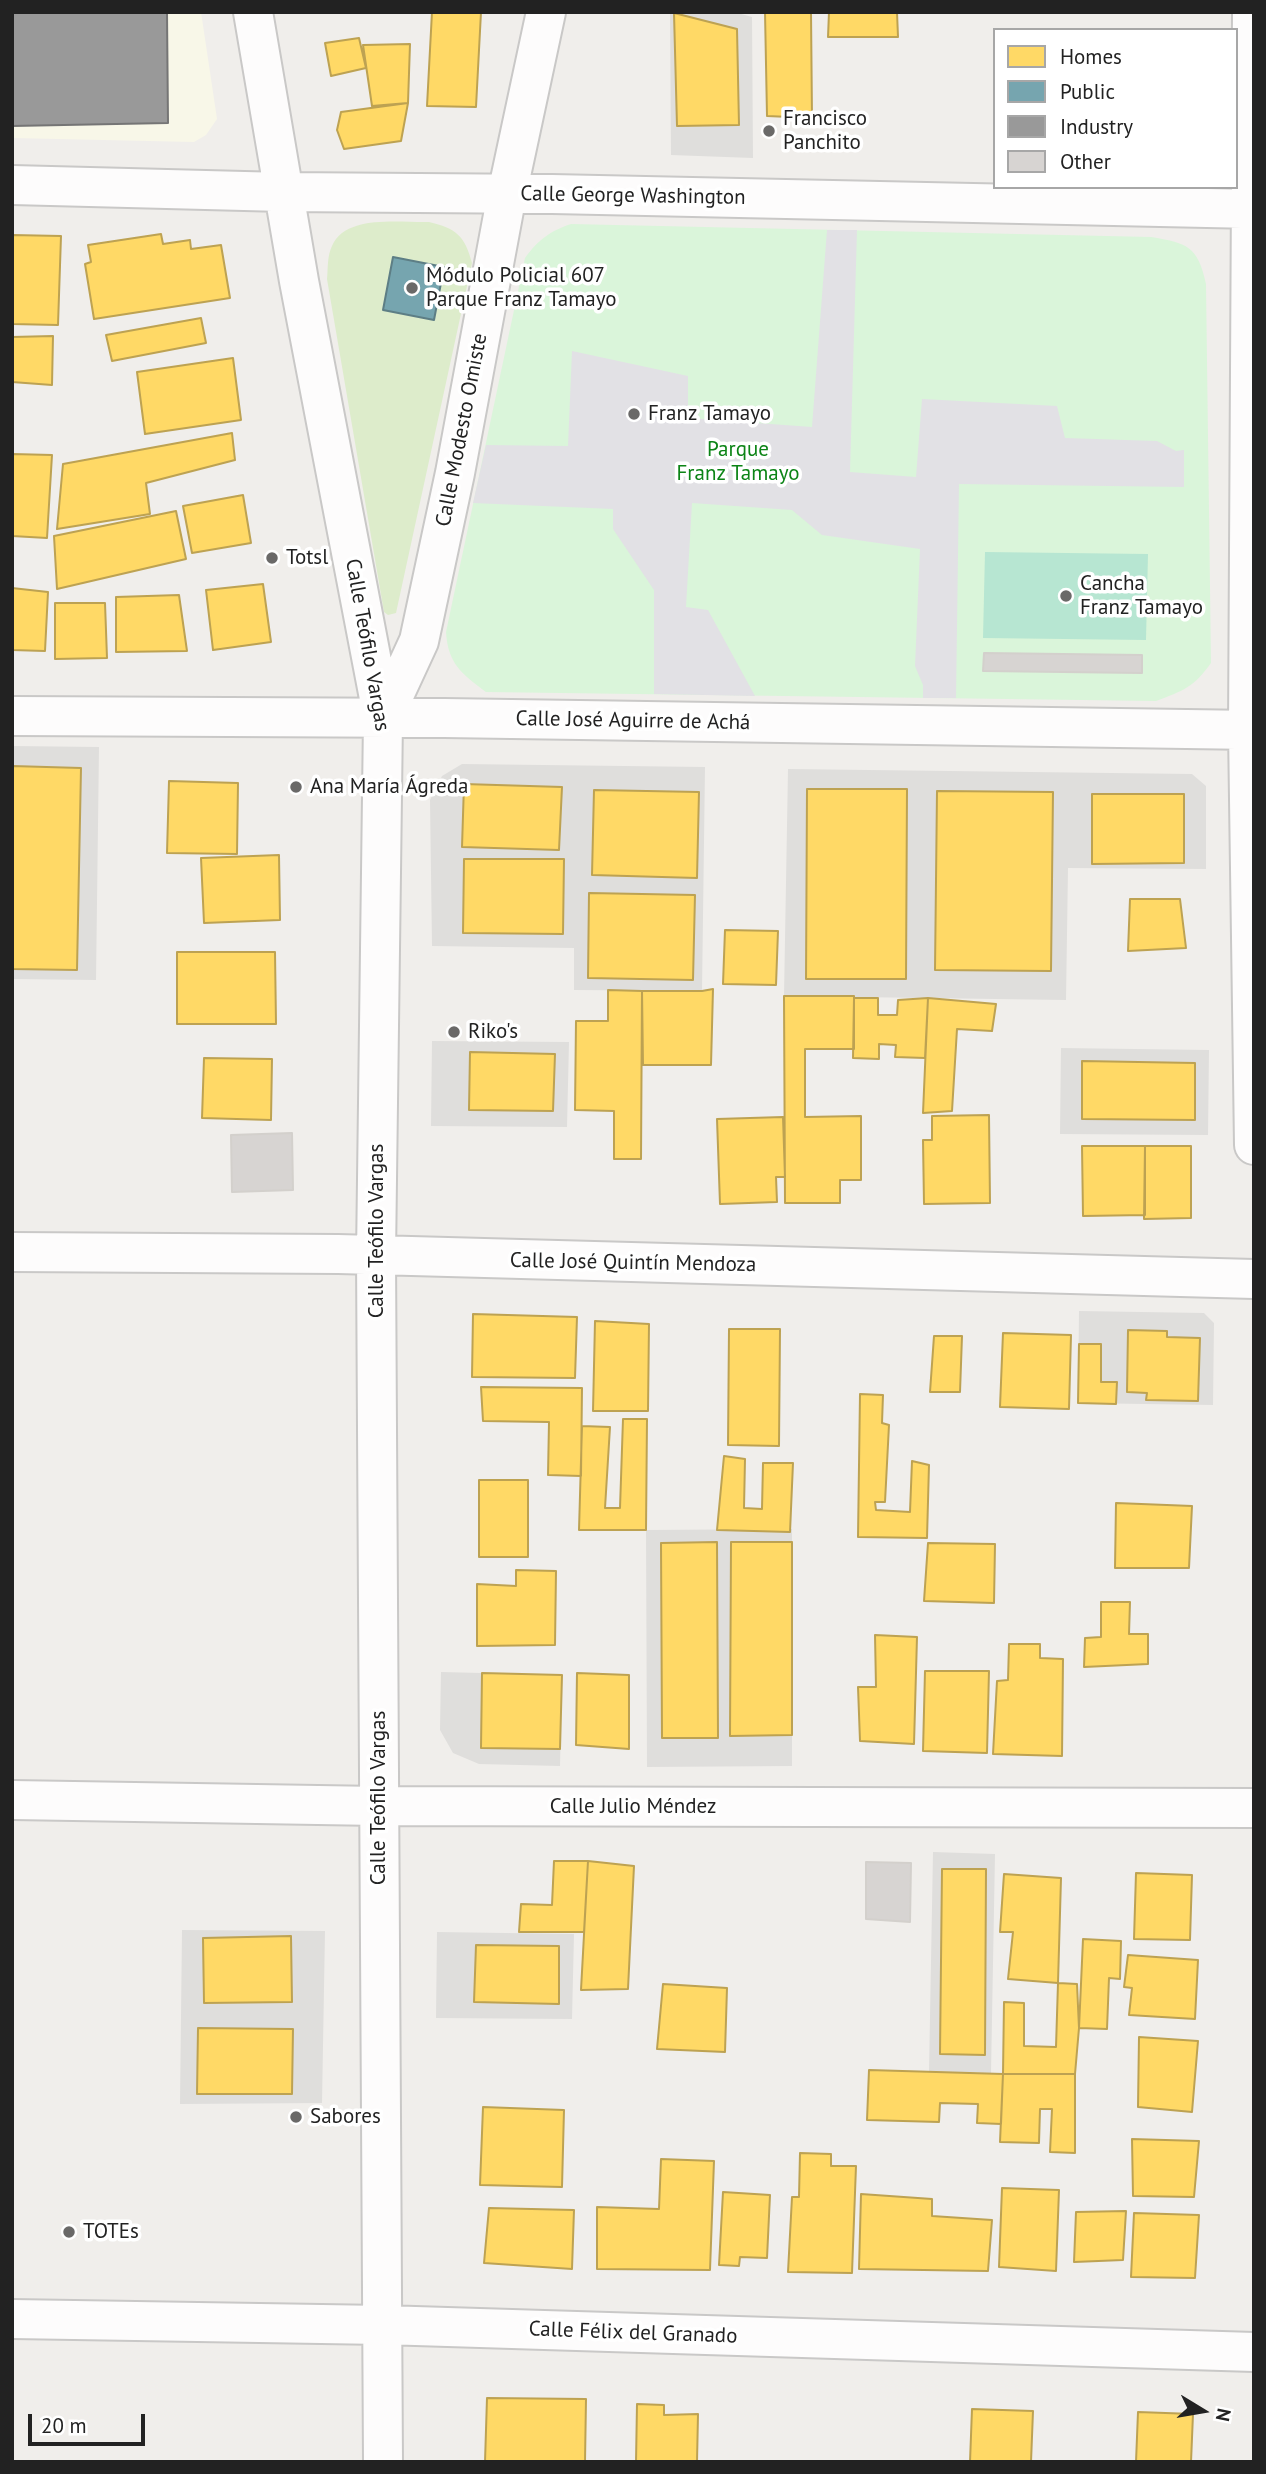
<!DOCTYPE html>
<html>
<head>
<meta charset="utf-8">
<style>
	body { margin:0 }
	#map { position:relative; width:1266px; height:2474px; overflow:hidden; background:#f0eeeb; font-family:"PT Sans",sans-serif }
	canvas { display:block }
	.frame { position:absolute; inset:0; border:14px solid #222; pointer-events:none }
	.legend { position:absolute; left:993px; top:28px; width:245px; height:161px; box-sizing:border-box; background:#fff; border:2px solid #a7a7a7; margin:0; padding:9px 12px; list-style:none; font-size:21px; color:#222 }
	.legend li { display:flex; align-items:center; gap:14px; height:35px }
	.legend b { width:35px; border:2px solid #a7a7a7 }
	.north { position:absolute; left:1168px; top:2376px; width:70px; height:70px; -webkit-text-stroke:5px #fff; paint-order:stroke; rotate:101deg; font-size:19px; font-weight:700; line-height:28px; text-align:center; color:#222 }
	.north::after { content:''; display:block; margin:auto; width:24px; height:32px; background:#222; clip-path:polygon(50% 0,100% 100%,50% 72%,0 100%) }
	.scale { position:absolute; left:28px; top:2414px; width:117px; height:32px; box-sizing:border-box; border:4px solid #222; border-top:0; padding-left:9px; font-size:21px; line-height:24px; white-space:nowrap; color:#222; -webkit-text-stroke:5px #fff; paint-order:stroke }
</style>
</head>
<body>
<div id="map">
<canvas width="1266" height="2474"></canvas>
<div class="frame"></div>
<ul class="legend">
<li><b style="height:19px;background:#ffd966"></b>Homes</li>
<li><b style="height:19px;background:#76a5af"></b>Public</li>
<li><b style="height:19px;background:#999"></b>Industry</li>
<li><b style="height:19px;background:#d7d4d2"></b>Other</li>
</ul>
<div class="north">N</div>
<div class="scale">20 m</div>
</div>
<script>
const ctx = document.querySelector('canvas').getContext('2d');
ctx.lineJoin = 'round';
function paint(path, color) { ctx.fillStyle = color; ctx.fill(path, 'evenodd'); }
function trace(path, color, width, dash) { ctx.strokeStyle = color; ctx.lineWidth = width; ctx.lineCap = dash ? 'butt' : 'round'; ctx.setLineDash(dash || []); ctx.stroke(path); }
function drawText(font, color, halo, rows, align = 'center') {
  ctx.font = font + ' "PT Sans",sans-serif'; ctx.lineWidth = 7; ctx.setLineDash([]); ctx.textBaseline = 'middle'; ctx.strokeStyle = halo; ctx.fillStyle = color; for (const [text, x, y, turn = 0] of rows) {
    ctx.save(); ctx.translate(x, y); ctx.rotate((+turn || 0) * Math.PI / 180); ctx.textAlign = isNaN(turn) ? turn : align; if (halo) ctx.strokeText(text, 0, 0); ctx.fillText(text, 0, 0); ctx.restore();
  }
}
const residential = new Path2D(`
	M670,12H734L752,17L753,158L671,155Z
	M12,746L99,747L96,980L12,979Z
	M462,764L705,767L702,991L574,990V948L432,946L430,800L442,776Z
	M788,769L1192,774L1206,786V869L1068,868L1066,1000L784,996Z
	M432,1041L569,1042L567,1127L431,1126Z
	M1061,1048L1209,1050L1208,1135L1060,1134Z
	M1079,1311L1204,1313L1214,1323L1213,1405L1078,1403Z
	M792,1529V1766L647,1767L646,1530Z
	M441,1672L562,1675L560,1766L479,1764L453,1753L440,1730Z
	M933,1852L995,1854L991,2073L929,2072Z
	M182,1930L325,1931L322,2103L180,2104Z
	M437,1932L574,1934L572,2019L436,2018Z`);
const education = new Path2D(`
	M12,12H201L217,119L206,135L194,142L12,138Z`);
const grass = new Path2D(`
	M429,222C456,228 465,236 472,263L396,613L388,615L384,612L327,279C328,269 327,256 332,246C346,214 400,223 429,222Z`);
const park = new Path2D(`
	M571,224L1151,237C1187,243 1198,246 1206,284L1211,663C1194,687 1183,691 1156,701L486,692C462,674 448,664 446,632L525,258C538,240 550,231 571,224Z`);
const pitch = new Path2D(`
	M985,552L1148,554L1146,640L983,638Z`);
const plaza = new Path2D(`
	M827,230H857L850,472L916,477L922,399L1057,406L1065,438L1157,441L1176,451L1184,450V487L959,484L956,698H923V685L915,666L920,549L822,535L792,510L692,503L686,607L708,610L755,696L654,694V590L613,529V509L473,503L486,445L568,446L572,351L688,376V418L812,427Z`);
const homes = new Path2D(`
	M432,12H481L476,107L427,106Z
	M765,12H811L812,118L767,116Z
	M829,12H897L898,37H828Z
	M674,13L737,29L739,125L677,126Z
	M359,38L366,68L331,76L325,43Z
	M410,44L408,103L372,106L363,45Z
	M408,103L401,141L344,149L337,130L341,112Z
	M161,234L163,244L190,240L191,249L221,245L230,298L94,319L85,264L91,262L88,245Z
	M12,235L61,236L58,325L12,324Z
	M201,318L206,343L112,361L106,335Z
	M53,336L52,385L12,382V337Z
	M233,358L241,420L145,434L137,372Z
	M232,433L235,460L146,483L150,514L57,529L63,464Z
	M12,454L52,455L47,538L12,536Z
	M243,495L251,543L192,553L183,506Z
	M176,511L186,559L57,589L54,536Z
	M263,584L271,642L213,650L206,590Z
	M12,588L48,592L45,651L12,650Z
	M179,595L187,651L116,652V597Z
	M55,603H105L107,658L55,659Z
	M12,766L81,768L77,970L12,969Z
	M169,781L238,783L237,854L167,853Z
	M464,784L562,787L559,850L462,847Z
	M807,789H907L906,979H806Z
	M594,790L699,792L697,878L592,875Z
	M937,791L1053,792L1051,971L935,970Z
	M1092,794H1184V863L1092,864Z
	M279,855L280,920L204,923L201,858Z
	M464,859H564L563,934L463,933Z
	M589,893L695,895L693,980L588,978Z
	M1130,899H1180L1186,948L1128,951Z
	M725,930L778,931L776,985L723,984Z
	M177,952H275L276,1024H177Z
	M713,989L711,1065H643L642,991H702Z
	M608,990L642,991L641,1159H614V1111L575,1110L576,1021H608Z
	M784,996H854V1049H805V1117L861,1116V1180H840V1203H785Z
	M854,998H878V1015H897L898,1000L928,998L925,1058L895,1057L896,1045L879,1044V1059L853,1058Z
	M928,998L996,1004L992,1031L957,1029L952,1111L923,1113Z
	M470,1052L555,1054L553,1111L469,1110Z
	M204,1058L272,1059L271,1120L202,1118Z
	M1082,1061L1195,1063V1120L1082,1119Z
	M989,1115L990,1203L924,1204L923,1140H932V1116Z
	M783,1117L785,1177H776L777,1202L720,1204L717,1119Z
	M1082,1146H1145V1215L1083,1216Z
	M1145,1146H1191V1218L1144,1219Z
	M473,1314L577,1317L575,1378L472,1377Z
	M595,1321L649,1324L648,1411H593Z
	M729,1329H780L779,1446L728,1445Z
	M1128,1330L1167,1331V1337L1200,1338L1198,1401L1146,1400L1147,1393L1127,1392Z
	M1003,1333L1071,1335L1069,1409L1000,1407Z
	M934,1336H962L960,1392H930Z
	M1079,1344H1101V1382H1117L1116,1404L1078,1403Z
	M481,1387L582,1388L581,1476L548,1475L549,1422L483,1421Z
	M860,1394L883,1395L882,1423L889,1425L885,1502H875L876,1510L910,1512L912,1461L929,1465L927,1538L858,1537Z
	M623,1419H647L646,1530H579L582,1426L610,1427L605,1508H620Z
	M724,1456L745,1459L744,1508L762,1509L763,1463H793L790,1532L717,1530Z
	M479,1480H528V1557H479Z
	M1116,1503L1192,1506L1189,1568H1115Z
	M717,1542L718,1738H662L661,1543Z
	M731,1542H792V1735L730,1736Z
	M928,1543L995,1544L994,1603L924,1601Z
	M516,1570L556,1571L555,1645L477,1646V1584L516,1586Z
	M1101,1602H1130L1129,1634H1148V1664L1084,1667L1085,1638L1101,1637Z
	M875,1635L917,1637L914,1744L860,1741L858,1687H876Z
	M1009,1644H1040V1658L1063,1659L1062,1756L993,1754L997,1681L1008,1680Z
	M925,1671H989L987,1753L923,1751Z
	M482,1673L562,1675L560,1749L481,1748Z
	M577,1673L629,1675V1749L576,1745Z
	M554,1861H588L584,1932H519L521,1904L552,1905Z
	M588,1861L634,1866L628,1989L581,1990Z
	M942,1869H986L985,2055L940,2054Z
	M1136,1873L1192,1875L1190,1940L1134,1939Z
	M1004,1874L1061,1878L1058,1983L1008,1979L1013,1932H1000Z
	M291,1936L292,2002L204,2003L203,1938Z
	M1083,1939L1121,1941L1120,1979L1109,1978L1107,2029L1079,2028Z
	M476,1945L559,1946V2004L474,2002Z
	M1128,1955L1198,1960L1195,2019L1129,2015L1132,1988L1124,1987Z
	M1058,1983L1077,1984L1079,2028L1075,2074H1003L1004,2002L1024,2003V2046L1056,2047Z
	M663,1984L727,1988L725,2052L657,2049Z
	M198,2028L293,2029L292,2094H197Z
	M1139,2037L1198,2041L1192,2112L1138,2107Z
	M869,2070L1003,2074L1001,2124L977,2123L978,2104L940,2103L939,2122L867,2120Z
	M1003,2074H1075V2153L1050,2152L1052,2109H1040L1039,2143L1000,2142Z
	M483,2107L564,2110L562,2187L480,2185Z
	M1132,2139L1199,2141L1194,2197L1133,2196Z
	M800,2153L831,2154V2166H856L852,2273L788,2272L792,2197H799Z
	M661,2159L714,2161L710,2270L597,2269V2207L659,2209Z
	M1002,2188L1059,2190L1056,2271L999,2267Z
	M723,2192L770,2195L767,2258L740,2257L739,2266L719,2265Z
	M861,2194L932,2199V2216L992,2220L988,2271L859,2269Z
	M489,2208L574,2210L572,2269L484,2263Z
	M1126,2211L1123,2260L1074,2262L1076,2212Z
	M1134,2213L1199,2215L1195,2278L1131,2277Z
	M487,2398L586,2399L585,2462H485Z
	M637,2404L664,2405V2415L698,2414L697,2462H636Z
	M972,2409L1033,2411L1031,2462H970Z
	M1138,2412L1193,2414L1191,2462H1136Z`);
const public = new Path2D(`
	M393,257L444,267L434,320L383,310Z`);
const industry = new Path2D(`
	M12,12H167L168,123L12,126Z`);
const building = new Path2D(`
	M984,653L1142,655V673L983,671Z
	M292,1133L293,1190L232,1192L231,1135Z
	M866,1862L911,1863L910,1922L866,1919Z`);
const minor = new Path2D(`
	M253,12L299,281L383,719L376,1256L383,2462
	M1252,12L1248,730L1254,1145
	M12,185L283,192L552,194L1254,209
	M12,716L444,718L1254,730
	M383,719L419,641L455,473L507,194L546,12
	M12,1252L338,1254L1254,1279
	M12,1800L379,1806L1254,1808
	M12,2319L383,2325L1254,2352`);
const markers = [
	[769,131,7,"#6a6968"],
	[412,288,7,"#6a6968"],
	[634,414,7,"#6a6968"],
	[272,558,7,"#6a6968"],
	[1066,596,7,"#6a6968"],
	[296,787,7,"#6a6968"],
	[454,1032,7,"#6a6968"],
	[296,2117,7,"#6a6968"],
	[69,2232,7,"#6a6968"]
];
const poiNames = [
	["Francisco",783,119],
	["Panchito",783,143],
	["Módulo Policial 607",426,276],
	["Parque Franz Tamayo",426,300],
	["Franz Tamayo",648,414],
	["Totsl",286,558],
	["Cancha",1080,584],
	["Franz Tamayo",1080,608],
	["Ana María Ágreda",310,787],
	["Riko's",468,1032],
	["Sabores",310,2117],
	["TOTEs",83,2232]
];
const streetNames = [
	["Calle George Washington",633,196,1],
	["Calle Modesto Omiste",462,430,-79],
	["Calle Teófilo Vargas",367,645,80],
	["Calle José Aguirre de Achá",633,721,1],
	["Calle Teófilo Vargas",377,1231,-90],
	["Calle José Quintín Mendoza",633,1263,1],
	["Calle Teófilo Vargas",379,1798,-90],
	["Calle Julio Méndez",633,1807],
	["Calle Félix del Granado",633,2333,2]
];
const parkNames = [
	["Parque",738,450],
	["Franz Tamayo",738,474]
];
paint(residential, '#dfdedc');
paint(education, '#f8f7e8');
paint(grass, '#ddeccb');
paint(park, '#daf5da');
paint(pitch, '#b7e6d2');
paint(plaza, '#e2e1e5');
paint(homes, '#ffd966');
trace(homes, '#bda252', 2);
paint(public, '#76a5af');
trace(public, '#5d7e85', 2);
paint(industry, '#999');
trace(industry, '#757575', 2);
paint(building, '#d7d4d2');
trace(building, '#d3d0cc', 2);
trace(minor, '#c9c8c7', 42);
trace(minor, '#fdfcfc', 38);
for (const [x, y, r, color] of markers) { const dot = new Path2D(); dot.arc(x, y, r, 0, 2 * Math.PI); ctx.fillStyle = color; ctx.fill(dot); trace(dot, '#fff', 2.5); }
drawText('21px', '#222', '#fff', poiNames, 'left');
drawText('21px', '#222', '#fff', streetNames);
drawText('21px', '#0c8416', '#fff', parkNames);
</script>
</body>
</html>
